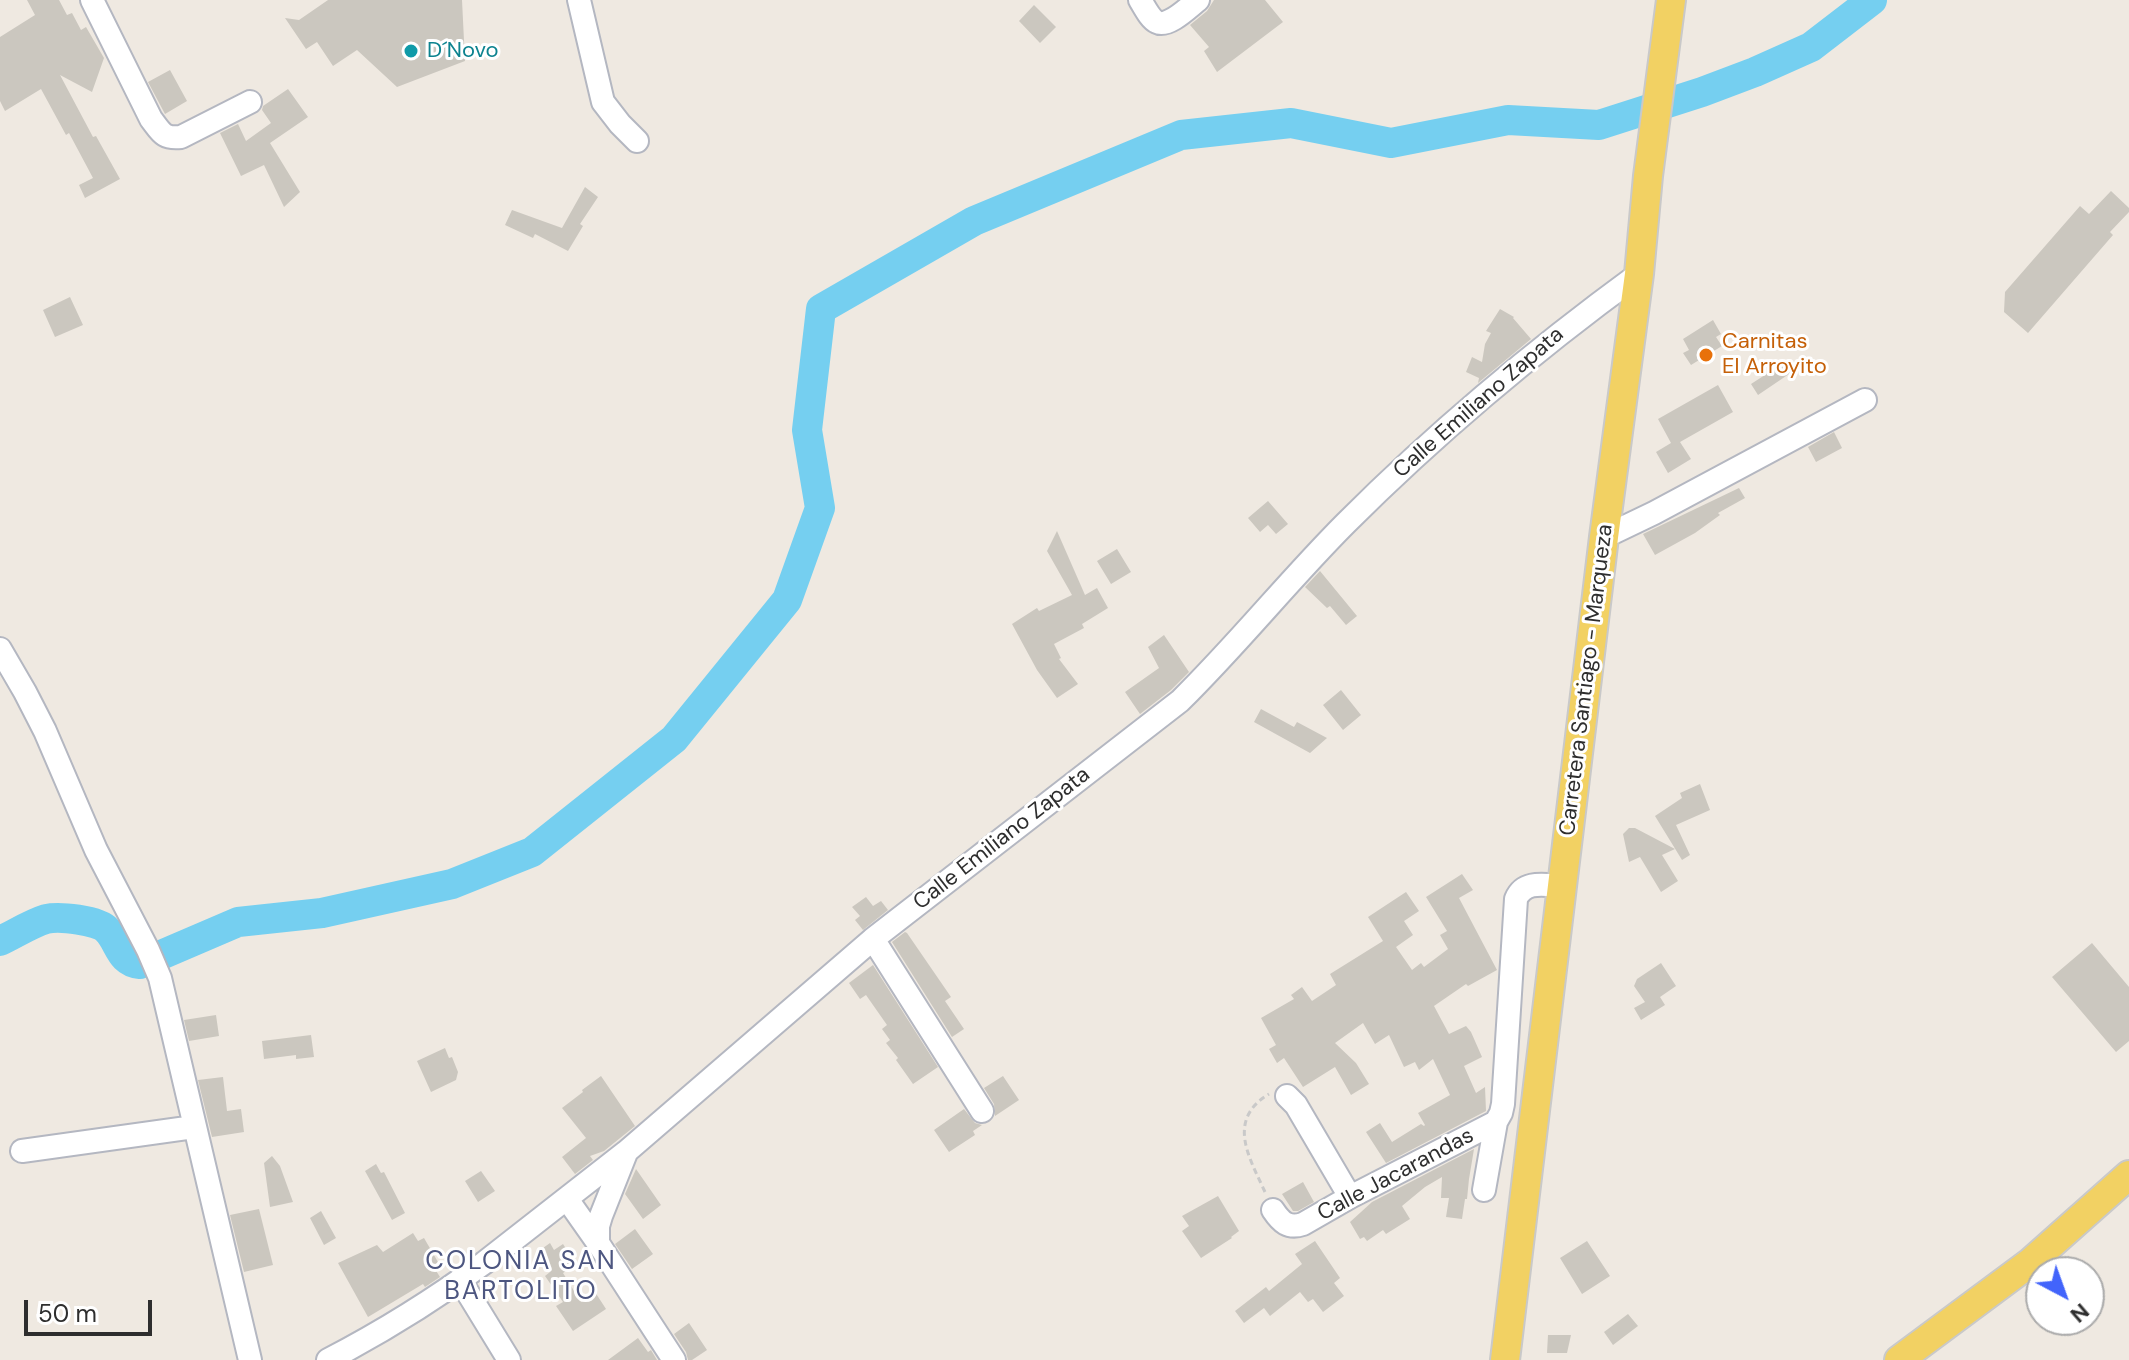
<!DOCTYPE html>
<html>
<head>
<meta charset="utf-8">
<style>
	body { margin:0 }
	#map { position:relative; width:2129px; height:1360px; overflow:hidden; background:#efe9e1; font-family:"DM Sans",sans-serif }
	canvas { display:block }
	.north { position:absolute; left:2025px; top:1256px; width:80px; height:80px; box-sizing:border-box; background:#fff; border:2px solid #ababab; border-radius:50%; rotate:139deg; font-size:22px; font-weight:700; line-height:32px; text-align:center; color:#2e2e2e }
	.north::after { content:''; display:block; margin:auto; width:28px; height:36px; background:#4264fb; clip-path:polygon(50% 0,100% 100%,50% 72%,0 100%) }
	.scale { position:absolute; left:24px; top:1300px; width:128px; height:36px; box-sizing:border-box; border:4px solid #2e2e2e; border-top:0; padding-left:10px; font-size:24px; line-height:28px; white-space:nowrap; color:#2e2e2e; -webkit-text-stroke:6px #fff; paint-order:stroke }
</style>
</head>
<body>
<div id="map">
<canvas width="2129" height="1360"></canvas>
<div class="north">N</div>
<div class="scale">50 m</div>
</div>
<script>
const ctx = document.querySelector('canvas').getContext('2d');
ctx.lineJoin = 'round';
function trace(path, color, width, dash) { ctx.strokeStyle = color; ctx.lineWidth = width; ctx.lineCap = dash ? 'butt' : 'round'; ctx.setLineDash(dash || []); ctx.stroke(path); }
function paint(path, color) { ctx.fillStyle = color; ctx.fill(path, 'evenodd'); }
function drawText(font, color, halo, rows, align = 'center') {
  ctx.font = font + ' "DM Sans",sans-serif'; ctx.lineWidth = 6; ctx.setLineDash([]); ctx.textBaseline = 'middle'; ctx.strokeStyle = halo; ctx.fillStyle = color; for (const [text, x, y, turn = 0] of rows) {
    ctx.save(); ctx.translate(x, y); ctx.rotate((+turn || 0) * Math.PI / 180); ctx.textAlign = isNaN(turn) ? turn : align; if (halo) ctx.strokeText(text, 0, 0); ctx.fillText(text, 0, 0); ctx.restore();
  }
}
const river = new Path2D(`
	M0,941C15,934 30,924 46,919C59,916 98,920 107,930C120,943 119,962 140,964L238,922L322,913L452,884L532,852L674,739L787,600L820,508L807,430L821,309L974,221L1181,135L1291,123L1391,143L1508,120L1599,125L1702,92L1755,72L1811,47L1872,0`);
const building = new Path2D(`
	M27,0H59L67,15L72,13L81,30L86,27L104,58L92,92L60,75L93,137L96,136L120,179L85,198L79,185L93,178L69,133L66,135L41,89L5,111L0,101V37L35,15Z
	M328,0H462L465,61L397,87L357,50L333,66L317,42L306,49L285,18L299,20Z
	M1214,0H1265L1283,22L1217,72L1204,51L1209,47L1190,25L1207,11Z
	M1034,5L1056,27L1040,43L1019,21Z
	M170,70L187,101L165,114L148,82Z
	M288,89L308,117L270,143L300,192L284,207L264,165L241,176L220,133L238,124L246,141L271,123L262,110L263,106Z
	M585,187L598,197L580,224L583,226L568,251L535,234L533,238L505,225L512,210L562,228Z
	M2111,191L2129,208V212L2110,232L2113,235L2028,333L2004,312L2005,292L2080,206L2089,214Z
	M70,297L83,325L55,337L43,310Z
	M1500,309L1514,317L1513,318L1531,339L1478,383L1479,378L1466,372L1472,357L1482,362L1485,344L1491,333L1486,331Z
	M1713,320L1721,334L1716,337L1722,346L1691,365L1683,353L1689,350L1683,339Z
	M1785,362L1792,372L1758,395L1751,384Z
	M1718,385L1733,412L1680,442L1691,459L1668,473L1656,452L1671,443L1658,419Z
	M1834,432L1842,448L1816,462L1808,447Z
	M1739,488L1745,498L1718,513L1720,515L1695,533L1655,555L1643,534Z
	M1268,501L1288,524L1276,534L1268,525L1260,532L1248,518Z
	M1057,531L1085,595L1097,588L1108,608L1082,624L1084,628L1054,644L1061,658L1059,659L1078,684L1057,698L1037,670L1012,624L1037,608L1039,611L1072,595L1047,551Z
	M1117,549L1131,572L1111,584L1097,561Z
	M1320,571L1357,616L1346,625L1330,606L1327,608L1305,587Z
	M1164,635L1189,672L1171,690L1140,714L1125,692L1159,668L1148,647Z
	M1341,690L1361,715L1343,730L1323,705Z
	M1261,709L1294,727L1297,722L1327,738L1310,753L1254,722Z
	M1700,784L1710,810L1676,825L1690,855L1682,860L1655,816L1682,798L1680,793Z
	M1629,828H1635L1675,849L1662,855L1678,881L1661,892L1640,857L1629,862L1623,834Z
	M1462,874L1473,890L1459,898L1497,970L1468,986L1466,984L1434,1006L1449,1034L1466,1026L1471,1032L1482,1057L1464,1066L1476,1093L1485,1087L1486,1111L1386,1163L1366,1132L1380,1123L1392,1142L1421,1124L1424,1126L1425,1125L1418,1113L1450,1095L1433,1059L1419,1070L1415,1062L1404,1067L1389,1035L1375,1044L1363,1023L1335,1043L1356,1063L1369,1084L1351,1095L1335,1067L1303,1087L1284,1058L1277,1063L1269,1049L1276,1045L1261,1018L1294,999L1291,995L1302,987L1312,1001L1336,985L1330,974L1383,941L1368,917L1406,892L1419,911L1404,921L1413,935L1396,947L1412,970L1421,963L1424,967L1448,949L1440,935L1447,931L1426,897Z
	M866,897L873,906L881,901L888,910L863,930L855,920L860,916L852,907Z
	M905,932L907,933L951,997L945,1001L964,1029L952,1037L892,942Z
	M2092,943L2129,987V1041L2116,1052L2052,977Z
	M1661,963L1676,986L1660,997L1665,1005L1641,1020L1634,1008L1645,1002L1634,986L1637,979Z
	M873,965L938,1067L913,1084L896,1060L898,1058L886,1043L890,1040L882,1029L887,1025L866,995L860,999L849,983Z
	M216,1015L219,1036L189,1041L184,1020Z
	M311,1035L314,1057L296,1059V1055L264,1059L262,1041Z
	M445,1048L449,1058L452,1057L458,1072L456,1080L431,1092L417,1061Z
	M601,1076L635,1126L604,1151L590,1156L593,1160L575,1174L562,1157L586,1138L562,1108L583,1092L582,1090Z
	M1003,1076L1019,1100L995,1116L994,1104L984,1088Z
	M223,1077L227,1111L241,1109L244,1132L212,1137L198,1080Z
	M964,1109L975,1123L982,1125L973,1131L975,1135L949,1152L934,1130Z
	M1474,1149L1469,1179L1467,1199H1465L1462,1219L1446,1217L1449,1198H1441L1442,1177L1425,1187L1402,1206L1410,1219L1386,1234L1383,1230L1367,1241L1364,1237L1360,1239L1350,1222L1372,1202Z
	M272,1156L280,1166L293,1202L270,1207L264,1163Z
	M376,1164L381,1173L384,1172L405,1213L392,1220L365,1171Z
	M636,1169L661,1205L643,1219L625,1194Z
	M481,1171L495,1191L478,1202L465,1181Z
	M1303,1182L1314,1202L1298,1211H1293L1282,1194Z
	M1218,1196L1239,1231L1231,1237L1232,1238L1201,1258L1182,1231L1189,1226L1182,1216Z
	M259,1209L273,1265L244,1272L230,1215Z
	M321,1211L336,1238L324,1245L310,1218Z
	M635,1229L653,1254L632,1269L615,1244Z
	M413,1233L418,1241L424,1238L438,1262L433,1266L440,1277L425,1287L423,1284L368,1317L338,1263L377,1245L383,1252Z
	M1315,1241L1340,1278L1334,1283L1344,1296L1323,1312L1313,1299L1308,1302L1300,1292L1270,1316L1264,1308L1244,1323L1235,1311L1266,1287L1269,1291L1302,1264L1295,1254Z
	M1587,1241L1610,1276L1582,1294L1560,1258Z
	M550,1243L554,1250L563,1244L576,1264L563,1273L581,1302L595,1292L606,1309L573,1331L556,1306L563,1302L545,1276L550,1272L536,1253Z
	M1628,1314L1638,1326L1613,1345L1604,1332Z
	M689,1323L707,1350L692,1360H688L686,1352L674,1334Z
	M1548,1335H1571L1567,1353H1547Z
	M638,1338L648,1352L651,1350L657,1360H608Z`);
const path = new Path2D(`
	M1265,1192C1249,1157 1226,1120 1269,1094`);
const minor = new Path2D(`
	M92,0L151,119C161,132 163,139 181,137L250,102
	M579,0L603,102L620,124L637,141
	M1140,0C1144,6 1150,19 1157,22C1168,28 1189,7 1198,0
	M1604,537L1654,513L1865,400
	M0,649L25,692L45,731L96,850L148,950L160,978L250,1360
	M873,939L982,1111
	M1287,1096L1296,1105L1350,1197
	M22,1151L194,1127
	M626,1153L601,1216L598,1226V1243L674,1360
	M1484,1190L1496,1122
	M567,1199L598,1243
	M1273,1210C1281,1222 1288,1229 1303,1224L1350,1197L1496,1122L1501,1113L1503,1104L1516,899C1524,880 1544,885 1562,886
	M460,1280L509,1360
	M328,1360C382,1332 435,1299 484,1263L626,1152L873,939L1180,701C1238,644 1289,580 1346,523C1437,432 1535,350 1639,274`);
const major = new Path2D(`
	M1505,1360L1604,537L1639,274L1648,176L1671,0
	M1899,1360L2031,1262L2129,1175`);
const markers = [
	[411,51,8,"#0f9aa8"],
	[1706,355,8,"#e8710a"]
];
const cultureNames = [
	["D´Novo",427,51]
];
const foodNames = [
	["Carnitas",1722,342],
	["El Arroyito",1722,367]
];
const streetNames = [
	["Calle Emiliano Zapata",1479,403,-41],
	["Carretera Santiago - Marqueza",1587,680,-83],
	["Calle Emiliano Zapata",1002,839,-38],
	["Calle Jacarandas",1396,1175,-28]
];
const quarterNames = [
	["COLONIA SAN",521,1262],
	["BARTOLITO",521,1292]
];
trace(river, '#75cff0', 30);
paint(building, '#cbc7bf');
trace(minor, '#b4b7c1', 26);
trace(major, '#c9c9c9', 32);
trace(path, '#c9c9c9', 3, [6, 4]);
trace(minor, '#fff', 22);
trace(major, '#f2d163', 28);
for (const [x, y, r, color] of markers) { const dot = new Path2D(); dot.arc(x, y, r, 0, 2 * Math.PI); ctx.fillStyle = color; ctx.fill(dot); trace(dot, '#fff', 3); }
drawText('22px', '#0d838f', '#fff', cultureNames, 'left');
drawText('22px', '#c56008', '#fff', foodNames, 'left');
drawText('22px', '#2e2e2e', '#fff', streetNames);
ctx.letterSpacing = '2px';
drawText('26px', '#4d5680', '#fff', quarterNames);
ctx.letterSpacing = '0px';
</script>
</body>
</html>
